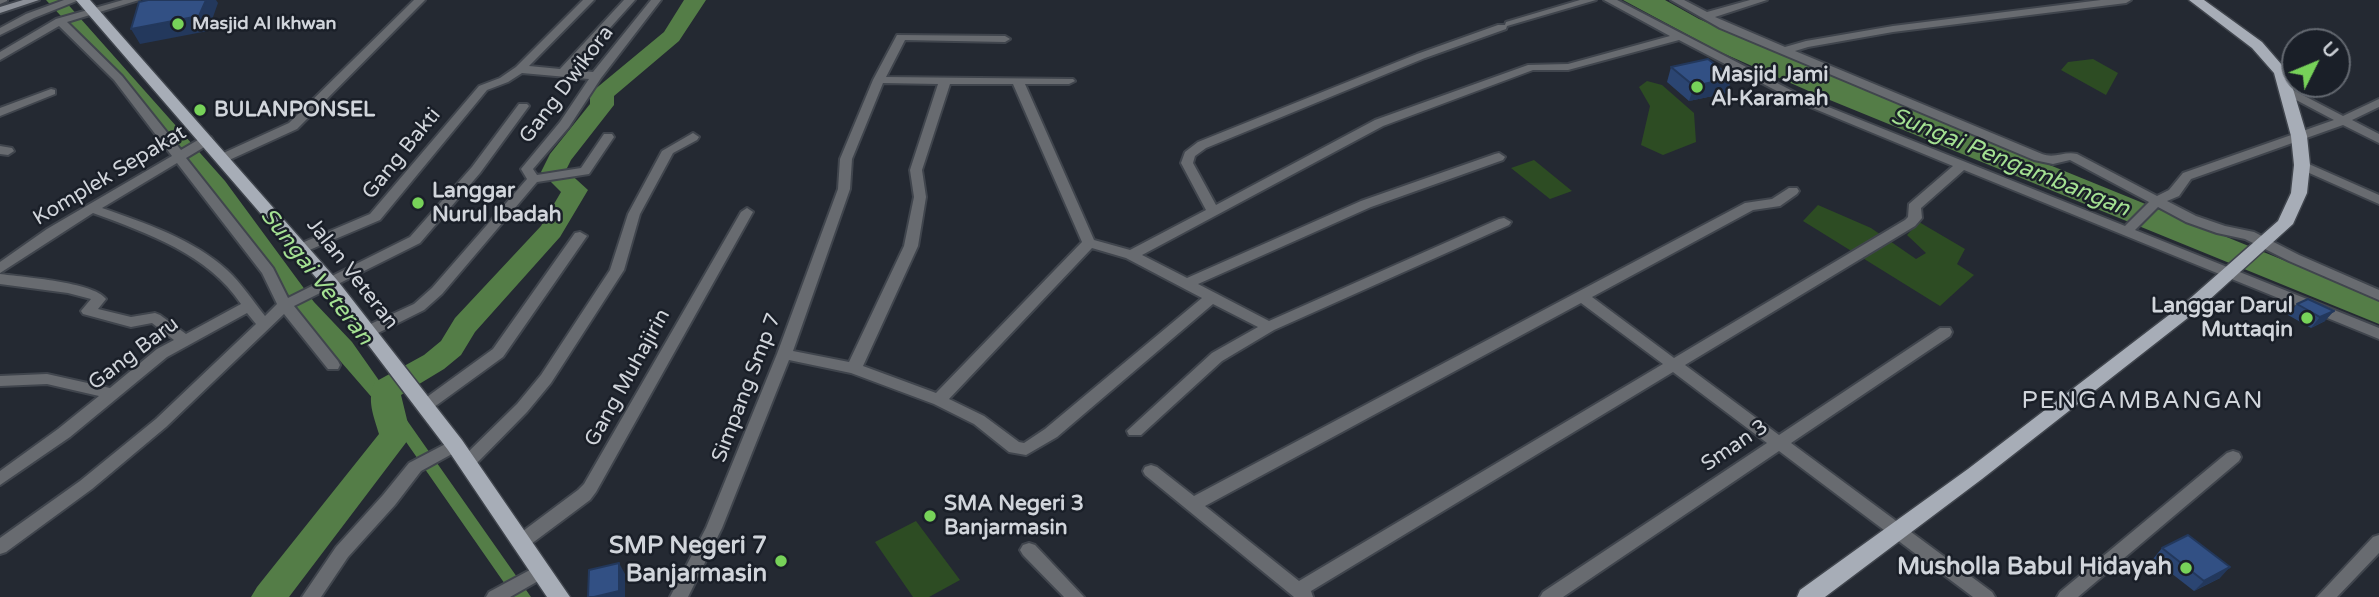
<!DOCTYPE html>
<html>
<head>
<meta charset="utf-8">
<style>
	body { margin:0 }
	#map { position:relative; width:2379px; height:597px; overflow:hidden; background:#242932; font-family:"Varela Round",sans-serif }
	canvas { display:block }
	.north { position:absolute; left:2281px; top:28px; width:70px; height:70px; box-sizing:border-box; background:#1a1f28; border:2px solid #636870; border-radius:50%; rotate:47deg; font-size:19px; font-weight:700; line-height:28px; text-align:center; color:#d1d5db }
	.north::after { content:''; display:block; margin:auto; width:24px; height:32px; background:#77d259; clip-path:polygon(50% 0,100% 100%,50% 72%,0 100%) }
</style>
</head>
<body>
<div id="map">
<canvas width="2379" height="597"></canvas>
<div class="north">U</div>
</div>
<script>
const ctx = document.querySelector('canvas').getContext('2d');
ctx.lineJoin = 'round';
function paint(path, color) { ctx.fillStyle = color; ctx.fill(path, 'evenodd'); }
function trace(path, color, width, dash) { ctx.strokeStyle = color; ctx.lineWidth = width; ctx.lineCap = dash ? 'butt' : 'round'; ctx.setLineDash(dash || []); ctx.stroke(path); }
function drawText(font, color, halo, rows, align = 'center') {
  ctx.font = font + ' "Varela Round",sans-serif'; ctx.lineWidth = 5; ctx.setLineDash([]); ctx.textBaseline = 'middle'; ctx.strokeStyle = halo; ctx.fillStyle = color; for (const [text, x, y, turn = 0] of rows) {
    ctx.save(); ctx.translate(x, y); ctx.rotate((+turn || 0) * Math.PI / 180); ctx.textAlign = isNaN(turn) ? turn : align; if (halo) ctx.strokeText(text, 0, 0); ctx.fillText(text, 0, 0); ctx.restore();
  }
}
const green = new Path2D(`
	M2093,59L2118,73L2106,95L2061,70L2068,62Z
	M1647,81L1662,85L1694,113L1696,142L1663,155L1641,145L1650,106L1639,87Z
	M1534,160L1572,191L1550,199L1511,168Z
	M1818,205L1871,228L1916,259L1926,253L1907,235L1919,222L1965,249L1957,264L1974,275L1940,306L1803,221Z
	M916,521L960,580L929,597H913L875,542Z`);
const water = new Path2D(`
	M46,0H64L225,181L314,302L352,342L531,597H514L388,416L309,325L272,271L116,75Z
	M1623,0H1665L1699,19L1875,94L2379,299V324L1820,96L1718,51Z`);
const river = new Path2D(`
	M684,0H706L679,41L614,96V105L571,160L566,170L588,190L560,237L475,332L461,355L444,369L401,395L411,436L289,597H251L257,587L379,434C374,417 366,399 375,382L424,355L441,341L455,318L541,226L561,192L541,172L550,154L590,104V95L594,90L664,32Z`);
const street = new Path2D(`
	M0,0H7V1L0,4Z
	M64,0H79L34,18L0,35V28L26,14Z
	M123,0H139L67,22L122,76L181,150L203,137H211L213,140L211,143L186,158L273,268L288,298L410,237L472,167L519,104H527L529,106L480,173L420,243L294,306L338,361L340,365L338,369H328L284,314L166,427L92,489L6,552L0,554V538L80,481L156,419L256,324L247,313L167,357L70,437L0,485V471L58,429L99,396L47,384L0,386V376L47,374L110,388L157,349L174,340L152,323L131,327L83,314L81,311L91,299L68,293L0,284V274C22,277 94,282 106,299L98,309L131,317L155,313L160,315L186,334L241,304C208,254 147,233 93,213L0,273V262L47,229L172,156L114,80L59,26L0,60V52L56,19ZM177,163L262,273L277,304L265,316C252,300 242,284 227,270C193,239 145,223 102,208Z
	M414,0H425L297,129L227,161H219L217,158L219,155L289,123Z
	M583,0H594L529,66L560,69L624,0H635L572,70L593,72L651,0H661L601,78L569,127L533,169L537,175L581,168L604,134H612L614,137L589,174L537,182L442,294L424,310L372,336H362L360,332L362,328L414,304L432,288L527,179L521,169L560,122L589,79L522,73L508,82L487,90L380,220L307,251H297L295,248L297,245L370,214L479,86L500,78L516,67Z
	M1580,0H1596L1507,26L1506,29L1425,58L1206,148L1195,156L1193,163L1216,205L1375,120L1528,65L1568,64L1670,36L1604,0H1617L1806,98L2125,226L2149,202L2070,160L2053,164L2034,160L1720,28L1671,0H1684L1707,12L1750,0H1767L1715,17L1785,47L1806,41L1893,26L2101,0H2131L2126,3L1893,32L1808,47L1795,51L2042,154C2055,159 2064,151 2077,154L2157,196L2169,190L2183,173L2334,120L2283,93V89H2291L2343,116L2379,99V107L2352,120L2379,134V143L2343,125L2191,179L2179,196L2167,201L2196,216L2225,226L2254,232L2299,255L2379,290V300L2289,261L2245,239L2217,233L2186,222L2158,207L2135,230L2379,328V339L1964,170L1921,208L1922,218L1915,226L1685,365L1779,435L1940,328H1950L1952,332L1950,336L1791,443L1992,592L1995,597H1973L1779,451L1563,597H1540L1543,592L1767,443L1673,372L1311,591L1313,597H1294L1145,475L1143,471L1145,467L1151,465L1157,467L1194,496L1745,203L1772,199L1789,188H1797L1799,191L1797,194L1780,206L1753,210L1592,297L1674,358L1905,220L1908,217L1909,204L1953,166L1798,102L1679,40L1568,70H1533L1383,126L1142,255L1187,278L1361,201L1495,154L1499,153L1505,157L1503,160L1371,207L1198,284L1269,321L1499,219L1504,218L1511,222L1509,225L1274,330L1222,361L1141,435H1129L1127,431L1212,353L1258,327L1213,304L1057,437L1026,455L1009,452L974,424L934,404L851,373L789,360L722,528L688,597H670L706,528L777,354L838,189L840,159L873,80L897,35L1005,36L1010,39L1005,42L905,40L886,77L1073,79L1075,81L1069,84H1025L1094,240L1130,250L1206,210L1181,163L1185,152L1198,142L1417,54L1498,25H1505L1506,22ZM883,83L938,84L910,170L914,197L904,246L849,362L793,351L850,189L852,159ZM950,84H1013L1082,242L936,393L863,366L918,246L926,197L922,170ZM1092,248L1126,258L1202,298L1045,429L1024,443L1019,442L984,416L949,399ZM1581,303L1663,364L1299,581L1205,506Z
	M51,89L55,90V94L0,116V108Z
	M693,133L699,137L697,140L673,153L640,214L624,270L551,383L527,412L474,466L468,468L462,466L460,462L462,458L517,404L541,375L610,270L628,214L662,151Z
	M0,146L12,148L14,151L8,155L0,154Z
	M2302,161L2379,195V204L2298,168L2296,165L2298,162Z
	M747,208L753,212L596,492L590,500L527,547L521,549L515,547L513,542L515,537L578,490L584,484L741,212Z
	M580,232L587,236L503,357L430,410H420L417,406L420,402L493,349L575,233Z
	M455,439L461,441L463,445L461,449L421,471L395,505L348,557L321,597H302L336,547L383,495L409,463Z
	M2233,451L2239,453L2241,457L2239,461L2078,597H2057L2060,592L2227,453Z
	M2379,535V553L2337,597H2317L2373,537Z
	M1029,543L1035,545L1084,597H1064L1023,555L1020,550L1023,545Z
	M541,564L547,566L550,571L547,576L510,597H486L489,592Z`);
const secondary = new Path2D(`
	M23,0H39L0,13V7Z`);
const primary = new Path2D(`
	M76,0H90L337,280L462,440L570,597H547L448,450L325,288Z
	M2189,0H2204L2262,42L2288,72L2307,136L2310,165L2307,193L2293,224L2198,310L1982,479L1825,597H1797L1800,590L1968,469L2186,302L2278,221L2291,193L2294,165L2291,136L2274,73L2252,48Z`);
const wall = new Path2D(`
	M1671,67L1727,93L1689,101L1667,82Z
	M2297,304L2325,321L2311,328L2288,315Z
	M2162,548L2220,578L2194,591L2153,559Z`);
const shadedWall = new Path2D(`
	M206,0H216L218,3L208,31L140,44L131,29Z
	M1732,78L1727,93L1689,101L1694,86Z
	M2334,311L2325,321L2311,328L2320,317Z
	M619,563L625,574V597H594Z
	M2230,567L2220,578L2194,591L2204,581Z`);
const building = new Path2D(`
	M148,0H206L199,16L131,29L139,2Z
	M1708,59L1732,78L1694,86L1671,67Z
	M2308,299L2334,311L2320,317L2297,304Z
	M2188,535L2230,567L2204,581L2162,548Z
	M619,563V591L594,597H588L589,570Z`);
const markers = [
	[178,24,7,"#77d259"],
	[1697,87,7,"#77d259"],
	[200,110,7,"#77d259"],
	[418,203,7,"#77d259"],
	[2307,318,7,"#77d259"],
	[930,516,7,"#77d259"],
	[781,561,7,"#77d259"],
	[2186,568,7,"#77d259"]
];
const farPoinames = [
	["Masjid Al Ikhwan",192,24]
];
const poiNames = [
	["Masjid Jami",1711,75],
	["Al-Karamah",1711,99],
	["BULANPONSEL",214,110],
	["Langgar",432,191],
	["Nurul Ibadah",432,215],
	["Langgar Darul",2293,306,"right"],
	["Muttaqin",2293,330,"right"],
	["SMA Negeri 3",944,504],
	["Banjarmasin",944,528]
];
const streetNames = [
	["Gang Dwikora",567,85,-53],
	["Gang Bakti",402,154,-51],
	["Komplek Sepakat",110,176,-31],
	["Jalan Veteran",352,274,52],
	["Gang Baru",134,354,-37],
	["Gang Muhajirin",628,378,-61],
	["Simpang Smp 7",747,388,-69],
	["Sman 3",1735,446,-34]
];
const waterNames = [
	["Sungai Pengambangan",2010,163,22],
	["Sungai Veteran",316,277,52]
];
const quarterNames = [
	["PENGAMBANGAN",2143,402]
];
const nearPoinames = [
	["SMP Negeri 7",767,547],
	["Banjarmasin",767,575],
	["Musholla Babul Hidayah",2172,568]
];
paint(green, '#2d4c23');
paint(water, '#547d47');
paint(river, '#547d47');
trace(street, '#40454d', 4);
trace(secondary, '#40454d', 4);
trace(primary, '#40454d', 3);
paint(street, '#686b70');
paint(secondary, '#8c9098');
paint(primary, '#a7adb7');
paint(wall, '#2b4572');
paint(shadedWall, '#23385c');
paint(building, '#325084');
trace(building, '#23385c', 2);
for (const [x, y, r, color] of markers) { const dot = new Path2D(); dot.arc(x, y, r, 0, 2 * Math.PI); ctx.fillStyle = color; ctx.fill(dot); trace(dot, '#1a1f28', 2.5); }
drawText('bold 18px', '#d1d5db', '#1a1f28', farPoinames, 'left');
drawText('bold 21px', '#d1d5db', '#1a1f28', poiNames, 'left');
drawText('21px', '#d1d5db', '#1a1f28', streetNames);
drawText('italic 23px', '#a4e192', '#1a1f28', waterNames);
ctx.letterSpacing = '2px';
drawText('24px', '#d1d5db', '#1a1f28', quarterNames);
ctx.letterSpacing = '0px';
drawText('bold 24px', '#d1d5db', '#1a1f28', nearPoinames, 'right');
</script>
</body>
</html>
